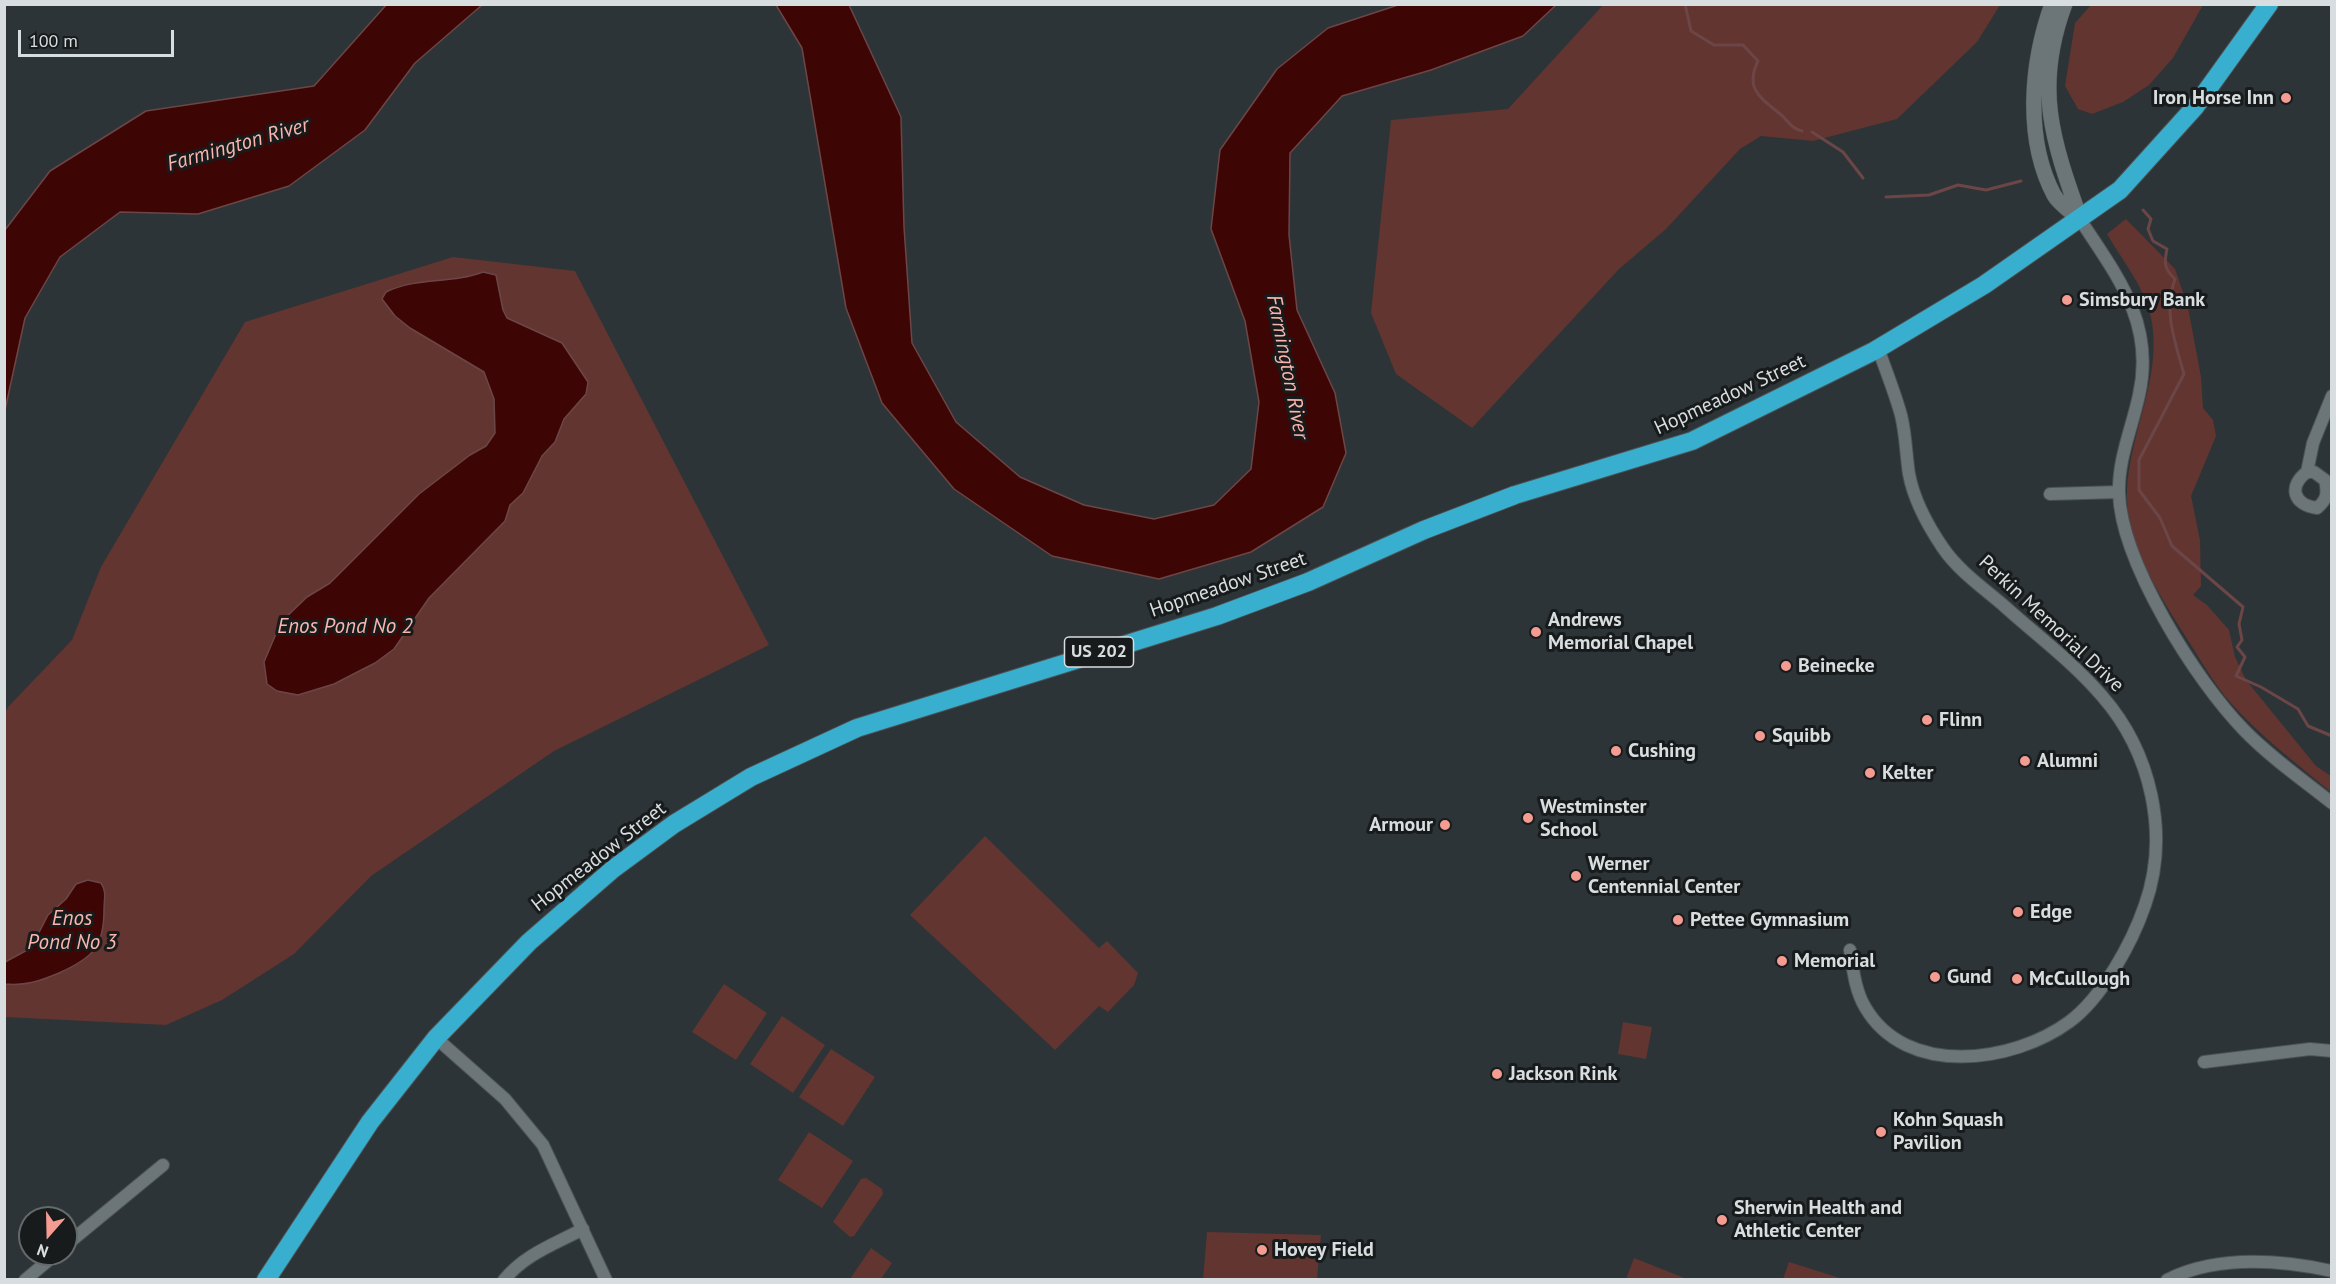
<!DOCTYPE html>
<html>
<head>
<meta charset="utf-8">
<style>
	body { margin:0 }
	#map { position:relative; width:2336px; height:1284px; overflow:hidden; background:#2c3437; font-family:"PT Sans",sans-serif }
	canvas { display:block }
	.frame { position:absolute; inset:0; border:6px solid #d8dddf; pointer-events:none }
	.north { position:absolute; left:18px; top:1206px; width:60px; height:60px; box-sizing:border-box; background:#181b1c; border:2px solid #65696a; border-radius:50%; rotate:200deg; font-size:16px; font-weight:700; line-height:24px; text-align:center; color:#d8dddf }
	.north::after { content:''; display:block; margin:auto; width:21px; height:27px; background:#f59c92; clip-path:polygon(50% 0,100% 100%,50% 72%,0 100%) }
	.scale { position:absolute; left:18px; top:30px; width:156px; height:27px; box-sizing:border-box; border:3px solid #d8dddf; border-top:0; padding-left:8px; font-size:18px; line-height:21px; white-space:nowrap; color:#d8dddf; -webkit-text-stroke:4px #181b1c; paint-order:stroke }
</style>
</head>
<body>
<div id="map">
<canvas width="2336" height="1284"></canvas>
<div class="frame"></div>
<div class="north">N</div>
<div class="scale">100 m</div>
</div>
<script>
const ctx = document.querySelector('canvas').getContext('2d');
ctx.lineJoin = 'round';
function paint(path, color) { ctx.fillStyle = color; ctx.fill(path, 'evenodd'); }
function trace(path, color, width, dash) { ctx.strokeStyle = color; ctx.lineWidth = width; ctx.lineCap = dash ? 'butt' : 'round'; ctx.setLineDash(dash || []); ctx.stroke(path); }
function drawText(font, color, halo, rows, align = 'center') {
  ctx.font = font + ' "PT Sans",sans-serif'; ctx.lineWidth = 6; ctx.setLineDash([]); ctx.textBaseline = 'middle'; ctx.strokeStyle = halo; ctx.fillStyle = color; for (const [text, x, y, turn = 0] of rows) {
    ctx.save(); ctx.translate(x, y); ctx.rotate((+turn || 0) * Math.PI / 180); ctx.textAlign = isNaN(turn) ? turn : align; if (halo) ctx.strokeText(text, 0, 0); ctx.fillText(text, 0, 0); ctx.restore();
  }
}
const green = new Path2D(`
	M1604,4L2000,5L1977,42L1897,119L1813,141L1761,136L1740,149L1666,229L1619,269L1472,428L1396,374L1371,313L1391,120L1508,109Z
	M2091,5V4L2203,5L2173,58L2149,85L2123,102L2092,114L2078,109L2065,86L2075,23Z
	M2126,219L2175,269L2188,307L2201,377L2203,408L2213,420L2216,436L2191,496L2200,540L2201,586L2193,595L2207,605L2229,630L2235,657L2246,680L2316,766L2331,776V792C2298,765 2258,734 2230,702C2215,685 2203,664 2191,645C2165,603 2127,549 2127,497C2127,431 2171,366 2146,301C2137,278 2119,255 2107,234Z
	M453,257L575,271L769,645L554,751L371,876L294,954L222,1000L166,1025L5,1017V713L8,707L72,640L101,567L245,322Z
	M985,836L1099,948L1107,941L1138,973L1134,985L1108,1012L1099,1006L1055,1050L910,915Z
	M724,984L767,1013L736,1060L692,1032Z
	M782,1016L825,1045L793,1093L750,1064Z
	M1623,1022L1652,1027L1646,1059L1618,1054Z
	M831,1049L875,1077L843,1126L799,1097Z
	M809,1132L853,1161L822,1208L778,1180Z
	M866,1178L882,1189L883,1194L854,1236L850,1237L833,1222L861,1179Z
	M1207,1232L1321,1235L1317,1279H1203Z
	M871,1248L892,1263L881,1279H850Z
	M1634,1258L1687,1279H1626Z
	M1789,1262L1843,1279H1783Z`);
const water = new Path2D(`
	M387,4L482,5L415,63L365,130L289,186L198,214L120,212L60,257L25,318L5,410V230L50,171L146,111L314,86Z
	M776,5H849L901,117L904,227L912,343L956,422L1020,477L1084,505L1154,519L1214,505L1251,469L1259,402L1245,321L1211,229L1220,150L1277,69L1328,28L1398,5H1556L1523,36L1431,70L1342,96L1290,153L1289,235L1297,310L1335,393L1346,453L1323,507L1251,552L1159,579L1052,556L954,489L882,403L846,308L802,48Z
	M483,272L496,275L503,310L507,318L562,343L588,382L586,394L564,419L555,442L542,456L523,493L510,505L505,521L429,598L394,649L375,663L334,684L298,695L277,691L267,684L264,662L281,622L307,597L330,583L419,494L470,455L486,446L495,433L494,399L484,372L410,328L395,316L382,299L386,292C416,277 452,284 483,272Z
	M88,880L101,883C107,892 104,899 104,910C104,948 92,958 59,973C40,981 26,986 5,984V962L31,948L48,915L66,899L76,884Z`);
const stream = new Path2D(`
	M1685,4L1691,31L1714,45H1743L1758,61C1745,88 1759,97 1779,113C1788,120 1790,128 1802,131
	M1812,132L1843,152L1863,178
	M1886,197L1929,195L1958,185L1986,190L2021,181
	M2143,210L2151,219L2148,229L2153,241L2167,249C2164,263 2164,269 2175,279C2163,311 2175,342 2184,374L2139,460V490L2160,518L2172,546L2243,607L2239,624L2242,640L2237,647L2245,657L2236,676L2261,687L2298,709L2308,726L2332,736`);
const street = new Path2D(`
	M2081,221C2118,277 2155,324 2139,395C2132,428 2118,459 2119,493C2121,562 2196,681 2244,730C2270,757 2303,780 2332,803
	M2307,472H2314L2325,480C2328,493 2327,500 2317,508C2293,505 2288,486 2307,472L2313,443L2332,396
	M2050,494L2119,492
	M1850,950C1853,969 1855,990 1865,1007C1906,1078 2013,1063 2069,1022C2102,998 2132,943 2145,905C2170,834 2151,752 2102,696C2073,662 2035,634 2002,604C1982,587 1958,570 1943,548C1928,526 1914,501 1909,474C1906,455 1906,435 1901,415C1895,393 1886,371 1878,348
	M436,1038L505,1099L543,1145L606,1280
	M2204,1062L2310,1049L2332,1051
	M66,1245L163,1165
	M25,1280L56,1254
	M504,1280C525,1254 555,1244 583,1229
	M2167,1280C2216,1255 2280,1260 2332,1271`);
const secondary = new Path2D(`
	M2052,4C2031,62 2024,138 2054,195C2059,204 2073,213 2081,221
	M2065,4C2034,87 2052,139 2080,218`);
const highway = new Path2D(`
	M266,1280L370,1122L436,1038L529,942L613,869L674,824L751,777L857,728L1217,616L1308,582L1424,530L1515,495L1692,441L1874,351L1984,285L2120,190L2195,107L2269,4`);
const markers = [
	[2286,98,6,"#f59c92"],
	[2067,300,6,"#f59c92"],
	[1536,632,6,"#f59c92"],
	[1786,666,6,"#f59c92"],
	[1927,720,6,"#f59c92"],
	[1760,736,6,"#f59c92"],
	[1616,751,6,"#f59c92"],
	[2025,761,6,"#f59c92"],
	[1870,773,6,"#f59c92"],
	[1528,818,6,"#f59c92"],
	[1445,825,6,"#f59c92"],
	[1576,876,6,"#f59c92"],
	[2018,912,6,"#f59c92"],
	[1678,920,6,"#f59c92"],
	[1782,961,6,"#f59c92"],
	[1935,977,6,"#f59c92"],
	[2017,979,6,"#f59c92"],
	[1497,1074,6,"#f59c92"],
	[1881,1132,6,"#f59c92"],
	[1722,1220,6,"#f59c92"],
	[1262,1250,6,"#f59c92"]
];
const shields = [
	[1099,652,69]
];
const shieldNames = [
	["US 202",1099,652]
];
const poiNames = [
	["Iron Horse Inn",2274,98,"right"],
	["Simsbury Bank",2079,300],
	["Andrews",1548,620],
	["Memorial Chapel",1548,643],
	["Beinecke",1798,666],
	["Flinn",1939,720],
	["Squibb",1772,736],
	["Cushing",1628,751],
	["Alumni",2037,761],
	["Kelter",1882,773],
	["Westminster",1540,807],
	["School",1540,830],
	["Armour",1433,825,"right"],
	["Werner",1588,864],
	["Centennial Center",1588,887],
	["Edge",2030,912],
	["Pettee Gymnasium",1690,920],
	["Memorial",1794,961],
	["Gund",1947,977],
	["McCullough",2029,979],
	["Jackson Rink",1509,1074],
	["Kohn Squash",1893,1120],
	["Pavilion",1893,1143],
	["Sherwin Health and",1734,1208],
	["Athletic Center",1734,1231],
	["Hovey Field",1274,1250]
];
const streetNames = [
	["Hopmeadow Street",1730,395,-25],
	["Hopmeadow Street",1228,585,-19],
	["Perkin Memorial Drive",2051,624,43],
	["Hopmeadow Street",599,857,-38]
];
const waterNames = [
	["Farmington River",238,145,-16],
	["Farmington River",1287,367,79],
	["Enos Pond No 2",345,627],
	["Enos",72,919],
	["Pond No 3",72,943]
];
paint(green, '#623531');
paint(water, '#3e0505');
trace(water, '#6c4646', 1.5);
trace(stream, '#6c4646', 3);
trace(street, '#4c5254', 14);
trace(secondary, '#4c5254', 16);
trace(highway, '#4c5254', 20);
trace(street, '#6c7578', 12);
trace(secondary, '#6c7578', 15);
trace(highway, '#39afcf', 18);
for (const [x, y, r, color] of markers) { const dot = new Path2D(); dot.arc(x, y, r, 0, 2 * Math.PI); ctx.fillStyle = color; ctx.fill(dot); trace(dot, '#181b1c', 2); }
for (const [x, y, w] of shields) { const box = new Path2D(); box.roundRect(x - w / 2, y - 15, w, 30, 4.5); ctx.fillStyle = '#181b1c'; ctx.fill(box); trace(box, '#d8dddf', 1.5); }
drawText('bold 18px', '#d8dddf', null, shieldNames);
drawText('bold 20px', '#d8dddf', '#181b1c', poiNames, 'left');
drawText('20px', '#d8dddf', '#181b1c', streetNames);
drawText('italic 21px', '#fab5ac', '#181b1c', waterNames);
</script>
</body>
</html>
